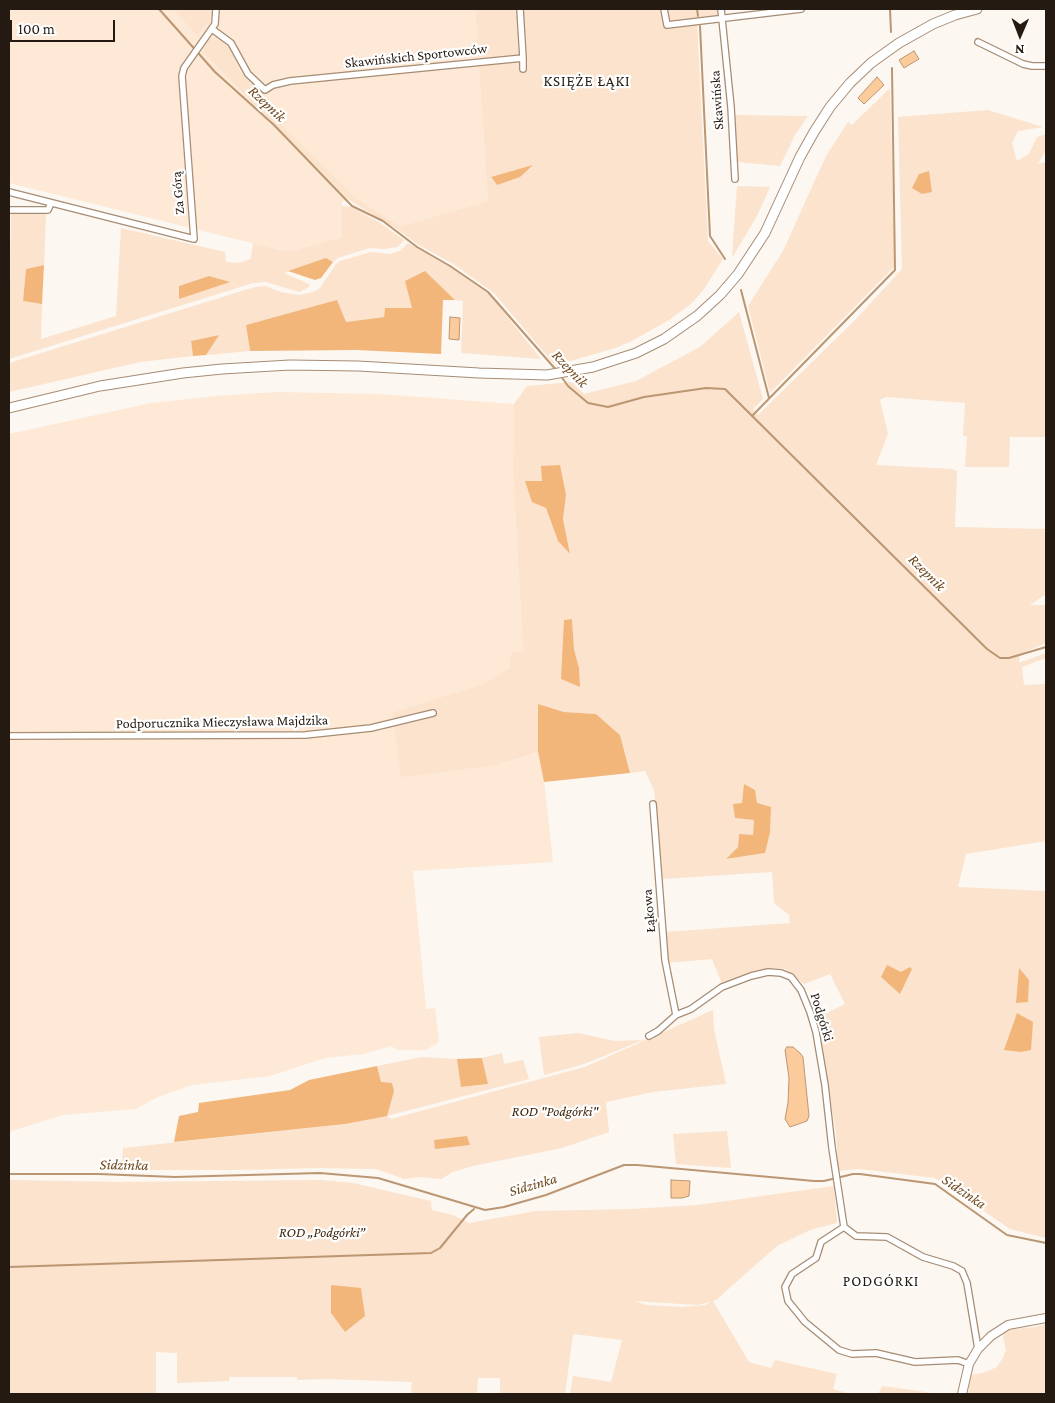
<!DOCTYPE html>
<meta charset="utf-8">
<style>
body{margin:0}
#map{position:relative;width:1055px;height:1403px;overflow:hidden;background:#fcf7f1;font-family:"Crimson Pro",serif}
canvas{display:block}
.frame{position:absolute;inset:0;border:10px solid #241a11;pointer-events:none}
.north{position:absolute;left:995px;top:10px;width:50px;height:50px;-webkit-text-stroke:4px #fff;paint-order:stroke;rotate:181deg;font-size:14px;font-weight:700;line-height:20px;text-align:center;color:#241a11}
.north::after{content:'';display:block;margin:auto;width:18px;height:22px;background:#241a11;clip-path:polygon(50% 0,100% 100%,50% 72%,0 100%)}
.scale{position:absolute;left:10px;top:20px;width:105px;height:22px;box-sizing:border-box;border:2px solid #241a11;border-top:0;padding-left:6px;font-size:15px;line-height:18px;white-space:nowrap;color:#241a11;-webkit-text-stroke:4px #fff;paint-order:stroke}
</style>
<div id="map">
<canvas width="1055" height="1403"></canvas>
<div class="frame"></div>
<div class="north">N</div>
<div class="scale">100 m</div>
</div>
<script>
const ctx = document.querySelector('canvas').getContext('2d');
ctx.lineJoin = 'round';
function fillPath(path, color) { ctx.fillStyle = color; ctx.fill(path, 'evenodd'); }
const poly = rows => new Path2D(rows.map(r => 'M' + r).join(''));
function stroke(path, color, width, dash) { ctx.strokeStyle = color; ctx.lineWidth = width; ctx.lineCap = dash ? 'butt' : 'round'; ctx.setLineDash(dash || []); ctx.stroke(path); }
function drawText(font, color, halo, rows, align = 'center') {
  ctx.font = font + ' "Crimson Pro",serif'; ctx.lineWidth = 4.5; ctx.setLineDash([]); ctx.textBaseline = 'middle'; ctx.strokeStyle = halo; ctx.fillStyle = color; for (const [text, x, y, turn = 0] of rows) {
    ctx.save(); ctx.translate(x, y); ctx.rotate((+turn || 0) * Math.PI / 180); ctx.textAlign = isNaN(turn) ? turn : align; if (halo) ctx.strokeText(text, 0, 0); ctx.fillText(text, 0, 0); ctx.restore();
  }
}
const built = poly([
 [9,9,475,9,488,201,400,228,356,198,342,201,342,237,288,252,9,183],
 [276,392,380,394,514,404,513,471,523,651,510,667,486,683,393,712,496,765,538,752,544,782,553,862,413,871,426,1009,435,1008,439,1042,426,1050,398,1050,391,1046,364,1054,325,1058,270,1076,192,1085,158,1097,135,1109,63,1115,9,1132,9,434,151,403,216,396]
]);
const green = poly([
 [173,9,211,9,209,23,204,27,198,36],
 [475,9,718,9,718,13,713,18,697,21,708,241,723,259,704,289,692,303,669,320,632,341,615,348,567,362,553,363,494,293,455,265,417,244,394,227,352,202,203,52,209,39,222,40,230,48,240,72,279,110,273,117,356,198,400,227,488,201],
 [532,166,497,185,491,178,491,177],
 [890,88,895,266,770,393,748,306,783,251,826,156,848,122,852,125],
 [988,110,1043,127,1018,131,1012,143,1017,161,1029,154,1037,137,1046,134,1046,150,1038,164,1046,162,1046,437,1010,437,1009,467,965,467,967,436,963,436,965,403,886,397,880,400,888,434,876,465,952,469,957,471,955,527,1046,529,1046,594,1030,605,1046,605,1046,643,1020,654,1019,663,1046,653,1046,658,1022,667,1024,685,1046,684,1046,841,966,854,958,887,1046,891,1046,1238,1010,1229,935,1178,859,1169,838,1171,836,1133,817,1018,845,1004,830,974,804,984,785,969,776,968,754,972,722,984,712,959,667,963,666,932,790,923,789,915,774,903,772,872,662,879,654,790,645,771,630,773,620,735,596,714,564,712,538,704,538,752,496,765,401,777,393,712,486,683,510,667,511,653,523,651,513,471,514,404,527,386,572,382,584,394,636,381,700,347,739,312,763,399,753,409,758,415,856,319,902,269,898,117],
 [525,481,542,481,566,495,563,519,570,554,558,541,546,508],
 [572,619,574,649,579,668,579,686,564,620],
 [745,784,757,803,765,853,727,859,738,847,739,835,753,835,754,820,735,818,742,804],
 [734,115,808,116,795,135,780,166,737,162],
 [737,186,770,187,757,216,732,258],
 [342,206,351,207,380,223,404,240,398,247,384,249,369,248,338,258,333,262,326,259,284,273,309,284,309,287,299,292,266,282,253,283,9,359,11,213,46,214,44,265,26,269,23,301,42,304,41,339,116,316,121,228,225,252,226,262,239,263,251,259,253,243,288,252,342,237],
 [209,276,229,282,179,298,179,286],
 [408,243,451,268,490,295,541,359,461,353,463,301,455,300,425,271,412,308,385,308,384,317,346,322,337,301,246,325,250,351,206,355,218,335,191,341,193,356,140,362,9,392,9,363,255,287,265,286,281,292,299,295,313,292,320,288,336,264,340,261,371,252,390,254,400,251],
 [713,1010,714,1029,726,1084,653,1092,606,1102,609,1132,562,1148,473,1166,452,1172,442,1179,419,1177,404,1179,376,1169,315,1168,237,1170,122,1170,123,1148,345,1124,381,1082,377,1066,422,1057,457,1059,462,1087,488,1084,482,1058,502,1053,504,1064,523,1060,529,1079,387,1116,391,1119,585,1067],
 [578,1033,615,1041,643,1040,584,1064,544,1075,539,1037],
 [727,1131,731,1168,676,1164,673,1134],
 [9,1180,121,1182,321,1180,353,1183,431,1201,432,1210,453,1215,469,1223,536,1211,631,1209,697,1205,834,1186,837,1223,810,1230,777,1246,716,1300,713,1301,749,1362,771,1368,775,1360,837,1374,833,1389,851,1394,570,1394,573,1376,611,1382,622,1340,573,1334,565,1394,500,1394,500,1378,478,1378,477,1394,411,1394,412,1382,326,1379,297,1380,297,1377,229,1377,229,1381,177,1383,177,1353,156,1352,156,1394,9,1394],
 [634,1301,697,1305,710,1302,706,1305,683,1307,646,1305],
 [1046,1324,1046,1394,968,1394,971,1375,983,1373,997,1367,1003,1358,1006,1350,1002,1333,1012,1329,1035,1327],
 [882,1386,912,1390,937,1394,878,1394]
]);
const forest = poly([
 [533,165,520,177,497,185,491,177],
 [929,171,932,192,922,194,912,188,919,174],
 [326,258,333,262,321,278,315,280,288,271],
 [44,265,42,304,23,301,26,269],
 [425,271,455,300,443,300,441,354,356,350,250,351,246,325,337,300,346,322,384,317,385,308,412,308,405,281],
 [209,276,230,282,179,299,179,286],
 [219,335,206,355,193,356,191,341],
 [560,465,566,495,563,519,570,554,558,541,546,508,532,502,525,481,542,481,541,466],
 [572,619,574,649,579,668,580,687,561,679,564,620],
 [538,704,564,712,596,714,620,735,630,773,544,782,538,752],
 [744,784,755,790,757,803,771,807,770,832,765,853,726,859,738,847,739,834,753,835,754,820,735,818,733,804,742,803],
 [887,965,901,972,910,967,912,969,900,994,881,977],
 [1019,968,1029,980,1028,1002,1016,1003],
 [1017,1013,1033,1022,1031,1050,1021,1052,1004,1050],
 [482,1058,488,1084,461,1087,457,1059],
 [377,1066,381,1082,392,1083,394,1091,387,1116,345,1124,174,1142,179,1116,198,1112,199,1103,290,1090,309,1080],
 [467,1136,470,1145,435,1149,434,1140],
 [331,1285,361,1288,365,1316,345,1332,331,1313]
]);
const water = poly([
 [914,51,919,59,904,68,899,60,914,51],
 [877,77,884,85,864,104,858,98,877,77],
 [450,317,460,318,459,340,449,339,450,317],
 [787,1047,793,1047,800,1053,803,1057,809,1116,807,1121,790,1127,785,1119,788,1103,789,1078,785,1050,787,1047],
 [671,1180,690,1181,689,1196,682,1198,671,1198,671,1180]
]);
const stream = poly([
 [159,9,215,72,274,125,352,206,383,221,417,247,450,266,488,292,557,371],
 [697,9,698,16],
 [890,9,891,32],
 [700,26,710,236,725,259],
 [741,290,769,398],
 [560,375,568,386,588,403,608,407,644,397,706,388,725,389,987,649,1000,658,1009,658,1046,647],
 [752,416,895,270,892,68],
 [9,1174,99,1174,175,1177,320,1173,378,1178,485,1210,504,1207,546,1195,624,1165,637,1165,814,1181,824,1181,853,1174,860,1174,935,1184,1007,1235,1046,1243],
 [9,1267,431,1253,440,1248,467,1215,474,1209]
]);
const street = poly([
 [664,9,667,25,801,9],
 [721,9,731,107,735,179],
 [212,29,231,43,248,74,265,90,273,85,290,81,523,58,520,9],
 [978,42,1023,64,1032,66,1046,66],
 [523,58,523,69],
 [9,192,194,239,182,76,184,68,215,24,216,9],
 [9,210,48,210,51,203],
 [9,736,305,735,371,728,433,713],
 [653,804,665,960,676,1015],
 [649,1036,658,1031,676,1015,691,1009,722,987,751,976,768,972,781,973,791,977,801,990,810,1012,816,1032,825,1085,832,1148,844,1227],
 [969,1364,958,1360,915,1362,876,1353,852,1354,839,1350,805,1322,788,1301,785,1287,792,1274,816,1258,821,1242,844,1227,856,1236,887,1237,923,1257,953,1266,962,1271,967,1283,978,1349]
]);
const secondary = poly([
 [962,1394,969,1364,978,1349,991,1336,1008,1325,1046,1318]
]);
const primary = poly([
 [9,408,100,386,183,373,222,369,290,365,358,366,479,373,547,375,593,367,636,353,664,339,697,316,720,295,738,274,765,233,800,157,814,132,830,107,850,83,871,63,899,43,933,24,955,15,977,9]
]);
const streetNames = [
 ["Skawińskich Sportowców",416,56,-6],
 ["Skawińska",717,100,-94],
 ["Za Górą",178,193,-95],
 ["Podporucznika Mieczysława Majdzika",222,722,-1],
 ["Łąkowa",649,911,-95],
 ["Podgórki",822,1017,73]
];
const parkNames = [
 ["ROD \"Podgórki\"",555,1112],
 ["ROD „Podgórki”",322,1233]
];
const neighbourhoodNames = [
 ["KSIĘŻE ŁĄKI",587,81],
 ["PODGÓRKI",881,1281]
];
const waterNames = [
 ["Rzepnik",267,104,43],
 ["Rzepnik",570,369,47],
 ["Rzepnik",927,573,45],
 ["Sidzinka",124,1165,1],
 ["Sidzinka",533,1185,-16],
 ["Sidzinka",964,1192,34]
];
fillPath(built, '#fde9d6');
fillPath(green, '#fbe3cd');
fillPath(forest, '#f2b67b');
fillPath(water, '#fccb9c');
stroke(water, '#bb9672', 1);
stroke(stream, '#bb9672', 2);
stroke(street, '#a68c74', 8);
stroke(secondary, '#a68c74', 10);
stroke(primary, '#a68c74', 11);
stroke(street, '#fff', 5.5);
stroke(secondary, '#fff', 8);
stroke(primary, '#fff', 9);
drawText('14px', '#241a11', '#fff', streetNames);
drawText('italic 14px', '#3e250b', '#fff', parkNames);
ctx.letterSpacing = '1px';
drawText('15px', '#241a11', '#fff', neighbourhoodNames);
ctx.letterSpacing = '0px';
drawText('italic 15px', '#70481c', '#fff', waterNames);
</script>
